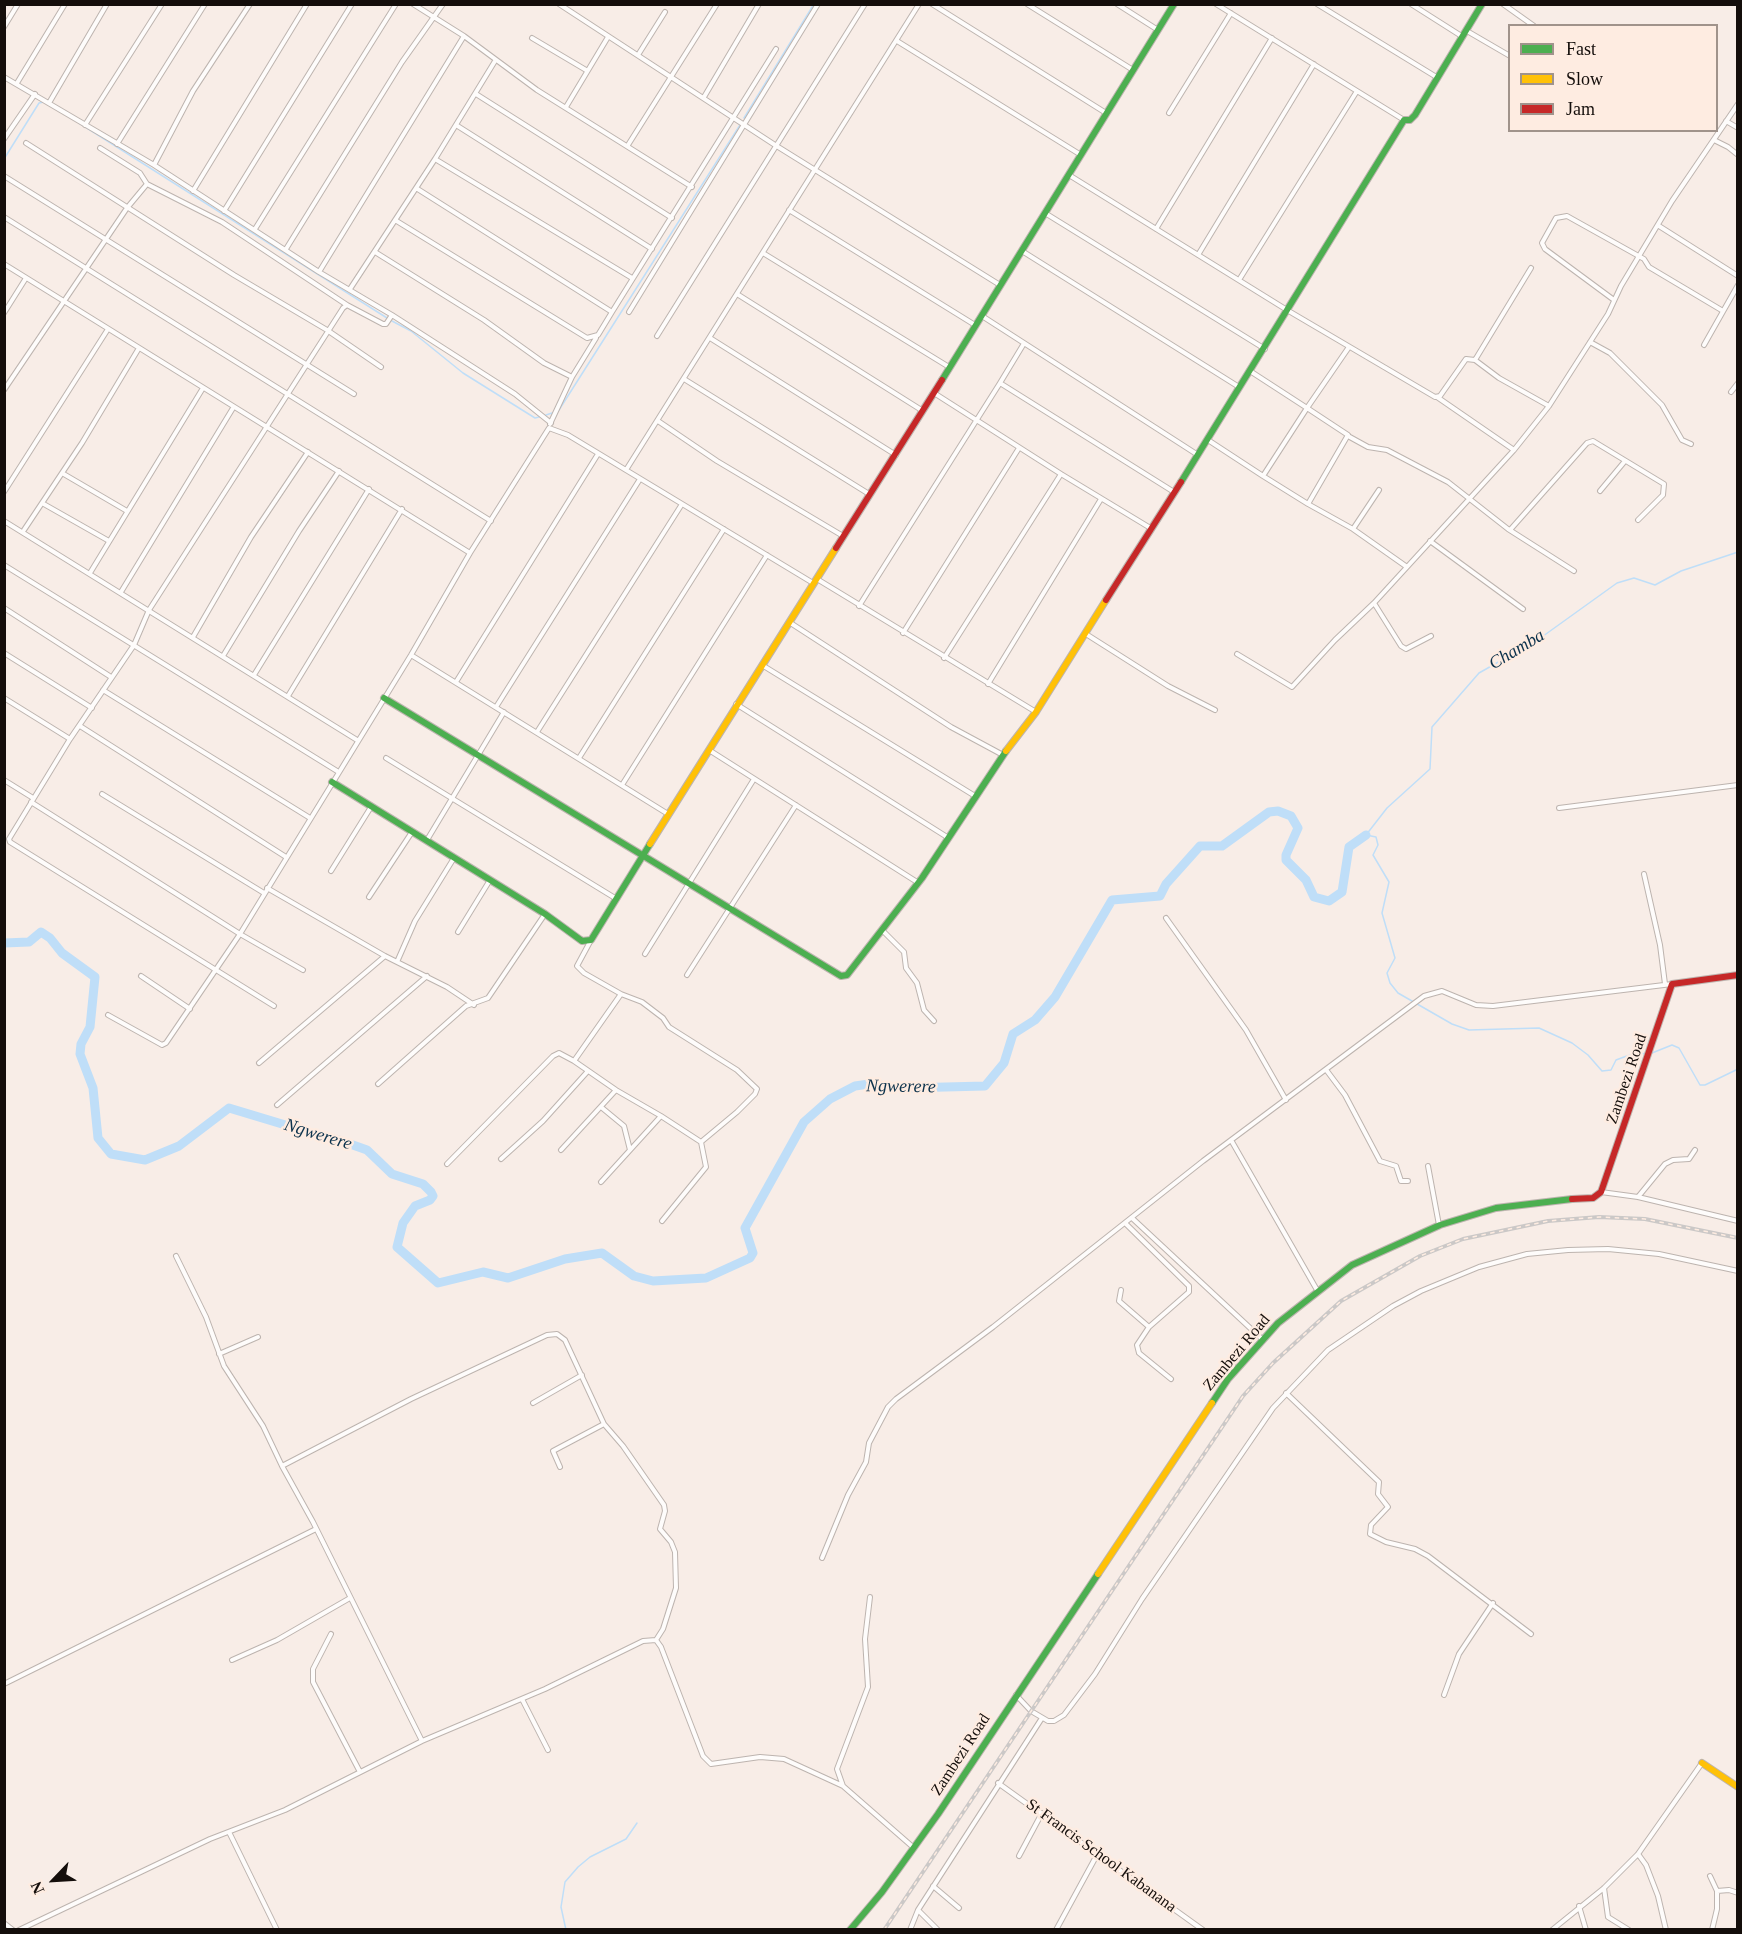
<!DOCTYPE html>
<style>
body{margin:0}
#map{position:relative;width:1742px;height:1934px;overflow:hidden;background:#f8ede7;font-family:Georgia,serif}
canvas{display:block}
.frame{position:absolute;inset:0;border:6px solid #140e0b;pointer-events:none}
.legend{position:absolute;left:1508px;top:24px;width:210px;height:108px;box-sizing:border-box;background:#feece1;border:2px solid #a0938b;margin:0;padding:8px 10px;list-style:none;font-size:18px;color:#140e0b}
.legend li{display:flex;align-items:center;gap:12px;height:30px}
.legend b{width:30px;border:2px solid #a0938b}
.north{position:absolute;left:24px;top:1850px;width:60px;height:60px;-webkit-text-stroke:4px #feece1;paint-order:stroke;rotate:245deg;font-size:16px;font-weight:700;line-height:24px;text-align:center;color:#140e0b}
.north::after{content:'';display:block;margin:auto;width:21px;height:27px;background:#140e0b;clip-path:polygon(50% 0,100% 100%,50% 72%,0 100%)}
</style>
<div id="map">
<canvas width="1742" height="1934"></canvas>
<div class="frame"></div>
<ul class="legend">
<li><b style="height:8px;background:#4caf50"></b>Fast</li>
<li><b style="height:8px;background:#ffc107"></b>Slow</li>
<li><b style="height:8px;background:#c62828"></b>Jam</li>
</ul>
<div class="north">N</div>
</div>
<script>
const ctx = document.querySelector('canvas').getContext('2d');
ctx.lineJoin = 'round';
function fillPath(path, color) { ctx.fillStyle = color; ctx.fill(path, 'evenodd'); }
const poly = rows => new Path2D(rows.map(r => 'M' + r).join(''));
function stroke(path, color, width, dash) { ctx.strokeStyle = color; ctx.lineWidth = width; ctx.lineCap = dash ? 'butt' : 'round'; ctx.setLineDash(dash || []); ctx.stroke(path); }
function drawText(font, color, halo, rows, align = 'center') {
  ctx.font = font + ' Georgia,serif'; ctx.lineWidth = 5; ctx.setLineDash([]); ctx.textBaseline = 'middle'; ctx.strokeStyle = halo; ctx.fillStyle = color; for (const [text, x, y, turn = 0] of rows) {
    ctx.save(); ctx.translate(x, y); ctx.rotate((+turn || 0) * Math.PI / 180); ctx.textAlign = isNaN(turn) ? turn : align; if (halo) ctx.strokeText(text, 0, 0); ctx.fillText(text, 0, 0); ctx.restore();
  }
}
const water = poly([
 [296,1119,298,1126,336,1135,367,1150,346,1142,293,1131,293,1123]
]);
const stream = poly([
 [744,118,814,4],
 [79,123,387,318],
 [4,159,39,103,44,102],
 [392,321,411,331,463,373,535,418,539,417],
 [559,410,740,125],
 [546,415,552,413],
 [1366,835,1376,837,1378,845,1373,855,1389,882,1382,913,1395,958,1387,973,1390,983,1398,993,1452,1024,1469,1030,1539,1028,1572,1043,1588,1055,1602,1071,1611,1070,1616,1060,1624,1057,1636,1053,1648,1054],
 [1366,835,1387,808,1430,769,1432,727,1479,673,1539,639,1617,583,1634,578,1655,585,1681,571,1738,552],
 [1652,1053,1672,1045,1679,1048,1700,1085,1705,1085,1738,1069],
 [566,1930,561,1907,565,1882,578,1867,590,1857,626,1839,637,1823]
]);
const river = poly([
 [4,943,29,942,41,932,50,938,62,953,95,977,90,1027,81,1044,80,1054,93,1088,98,1138,111,1154,145,1160,179,1146,229,1108,302,1130],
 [336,1139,367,1150,392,1174,423,1184,431,1192,433,1196,430,1200,415,1206,403,1223,397,1247,438,1283,483,1272,508,1278,565,1259,602,1253,634,1276,653,1281,706,1278,750,1258,753,1253,745,1228,804,1122,830,1099,855,1086,869,1084,906,1088,985,1086,1004,1063,1013,1034,1035,1020,1055,997,1112,900,1160,896,1166,884,1200,846,1222,846,1269,812,1278,811,1291,816,1298,828,1286,855,1286,860,1306,880,1314,897,1329,901,1342,892,1349,847,1366,835]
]);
const street = poly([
 [413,4,464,36,537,90,692,187],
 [559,4,775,145,1000,285],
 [932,4,1106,113],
 [1027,4,1133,70],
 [1117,4,1158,30],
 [1216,4,1404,120],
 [1317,4,1438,78],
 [1411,4,1463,37],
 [1503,4,1534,26],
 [4,27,18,4],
 [1467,31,1510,56],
 [532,38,586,70],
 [897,41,1081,155],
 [638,55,665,12],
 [4,77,154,165,319,272,392,315,515,394,551,423],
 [17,83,65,4],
 [476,94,672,218],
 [704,97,759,4],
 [49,103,107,4],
 [566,107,608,37],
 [1169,113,1231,13],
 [1726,121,1738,128],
 [85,125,162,4],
 [456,125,652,249],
 [4,139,35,94],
 [1714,140,1728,147,1738,155],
 [26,143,234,275,327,330,381,367],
 [117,144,205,4],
 [628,145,717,4],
 [100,148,140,173,147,184],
 [435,159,495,61],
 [154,165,193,91,250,4],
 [1069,175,1287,310,1435,397,1440,396,1466,359,1475,360,1531,268],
 [4,176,354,394],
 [416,188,612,312,776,49],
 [193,191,307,4],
 [789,210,975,325],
 [224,211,352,4],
 [1045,213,1265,349],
 [4,217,491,521],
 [395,220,587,338,598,335,612,312],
 [1659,226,1738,276],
 [255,229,396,4],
 [1156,229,1272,38],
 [286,249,402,62,443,4],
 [1022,251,1239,387],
 [375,252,484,320,544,363,572,377],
 [763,253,949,367],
 [1198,255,1314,64],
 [4,264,470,553],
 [319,272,464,36],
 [1239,280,1357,91],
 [350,289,435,159,632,278],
 [737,294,923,411],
 [1614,300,1545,249,1542,243,1556,218,1567,216,1644,259,1649,267,1723,311],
 [629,312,818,4],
 [4,313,26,278],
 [982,316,1198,455],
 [657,336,865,4],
 [710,338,896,455],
 [1590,342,1610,353,1662,405,1682,440,1691,444],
 [1023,345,1000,383,1174,492],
 [1704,345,1738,285],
 [1349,347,1307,408,1348,435,1308,504,1353,529,1407,567,1374,603,1401,646,1406,649,1431,636],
 [1475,360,1499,378,1549,406],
 [684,379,869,494],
 [4,390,127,208,147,184,222,222,347,305],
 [1731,392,1738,383],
 [934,393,1061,474,1152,529],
 [1437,397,1514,450],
 [658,421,717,461,843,536],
 [550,424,572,377,596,338],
 [1348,436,1368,447,1387,450,1448,482,1508,529,1574,571],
 [1208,440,1263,476,1307,408,1250,371],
 [626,470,919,4],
 [62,473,127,511],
 [1263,476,1308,504],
 [1600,491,1625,461],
 [4,492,108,329],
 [42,503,109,541],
 [4,521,357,740],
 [1353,529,1379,490],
 [24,530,82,443,139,348],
 [1510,530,1587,443,1593,441,1664,484,1663,495,1638,520],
 [1430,541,1523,609],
 [4,565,337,771],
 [1407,567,1514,450,1549,406,1608,314,1621,286,1672,201,1738,104],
 [90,573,203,388],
 [817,579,1036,712],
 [121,592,233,408],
 [859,606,1000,383],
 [4,608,111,677],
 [789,622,951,727,1003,755],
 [903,633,1019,448],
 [1086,634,1168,686,1215,710],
 [193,637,251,537,308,452],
 [4,653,92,708],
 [1237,654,1292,687,1335,640,1374,603],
 [411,655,668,814],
 [223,656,299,531,339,471],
 [944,658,1061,474],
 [762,665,975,796],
 [254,675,369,489],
 [456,682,598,454],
 [988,684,1101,499],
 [103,690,310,818],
 [288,696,402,509],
 [4,698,70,739],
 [736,704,947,837],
 [496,707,640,479],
 [80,726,286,857],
 [537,732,682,504],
 [709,750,917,882],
 [386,758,615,898],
 [579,758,724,529],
 [4,780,33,798],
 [622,785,767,555],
 [102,794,264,893],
 [31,802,240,934,303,970],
 [1559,808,1738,785],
 [427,840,504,712],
 [331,871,371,807],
 [1644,874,1660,945,1665,984],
 [267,888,385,956,447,987,474,1005],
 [369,897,412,832],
 [1166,918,1246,1030,1286,1100],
 [882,930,904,952,906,968,917,983,924,1010,934,1021],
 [458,932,490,880],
 [591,940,577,966,584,973,621,994,574,1061,616,1090,661,1116,601,1182],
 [645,954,754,779],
 [397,962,415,921,454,858],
 [687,975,796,805],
 [141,976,190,1009],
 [621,994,642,1002,663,1018,669,1027,737,1070,757,1089,755,1094,737,1112,701,1142,706,1167,662,1221],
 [274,1006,10,842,9,839,70,739,134,645,149,610,343,308,347,305,383,324,386,324,392,315],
 [108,1015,162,1045,166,1043,240,934,411,655,470,553,549,428,568,435,813,583],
 [259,1063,385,956],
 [1327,1071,1345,1095,1380,1161,1396,1166,1401,1181,1408,1181],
 [378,1084,466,1006,488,998,545,914],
 [277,1105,427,976],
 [601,1107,624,1126,630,1150],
 [661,1116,701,1142],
 [1231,1140,1317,1290],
 [561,1150,616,1090],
 [501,1159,543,1121,588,1071],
 [447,1164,553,1056,559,1053,574,1061],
 [1428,1166,1439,1225],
 [1601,1192,1638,1197,1738,1221],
 [1638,1197,1665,1164,1673,1160,1689,1159,1695,1150],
 [1132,1218,1263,1340],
 [1125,1223,1189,1286,1189,1292,1149,1327,1137,1345,1139,1353,1171,1379],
 [176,1256,206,1317,224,1366,263,1426,282,1466],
 [1121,1290,1119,1301,1149,1327],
 [219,1354,258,1337],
 [1286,1393,1379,1482,1378,1494,1388,1507,1371,1525,1370,1534,1386,1542,1415,1549,1428,1556,1531,1634],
 [533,1403,582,1375],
 [560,1467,553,1451,604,1424],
 [822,1558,848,1495,866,1462,869,1443,888,1407,896,1399,993,1327,1203,1161,1424,996,1442,991,1476,1005,1493,1006,1672,984],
 [331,1634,313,1669,313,1682,360,1772],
 [232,1660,277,1640,350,1598],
 [4,1684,316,1529],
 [1016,1695,1031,1711,1048,1721,1054,1721,1064,1715,1095,1674,1142,1599,1273,1408,1328,1350,1393,1306,1421,1291,1479,1267,1527,1254,1568,1250,1608,1249,1659,1254,1738,1271],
 [1444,1695,1459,1654,1493,1603],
 [522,1699,548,1750],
 [422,1741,313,1522,282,1466,411,1399,547,1335,557,1334,565,1340,604,1424,623,1446,664,1505,665,1511,660,1529,671,1542,675,1552,676,1588,663,1629,656,1640],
 [998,1783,1203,1930],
 [843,1786,837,1769,868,1687,865,1639,870,1597],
 [229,1832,277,1930],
 [1638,1854,1646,1865,1658,1896,1666,1930],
 [1019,1856,1042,1813],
 [1710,1876,1717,1891,1717,1909,1712,1930],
 [933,1886,959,1908],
 [1604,1888,1608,1917,1629,1930],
 [1717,1891,1729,1890,1738,1893],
 [1579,1906,1586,1930],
 [918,1910,938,1930],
 [4,1923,13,1930],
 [19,1930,210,1839,285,1810,422,1741,545,1689,643,1641,656,1640,661,1647,703,1756,711,1764,760,1757,784,1759,843,1786,914,1848],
 [910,1930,918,1910,1042,1718],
 [1056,1930,1098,1853],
 [1552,1930,1604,1888,1638,1854,1702,1763]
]);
const fast = poly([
 [942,380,1174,4],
 [1181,482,1404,120,1410,120,1415,115,1482,4],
 [384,698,841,976,847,975,922,878,1006,751],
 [332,782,545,914,582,941,591,940,650,844],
 [1212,1403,1228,1379,1278,1323,1352,1265,1440,1225,1496,1208,1572,1199],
 [850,1930,882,1892,938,1814,1098,1574]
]);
const slow = poly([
 [1006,751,1036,712,1106,600],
 [650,844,836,548],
 [1098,1574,1212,1403],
 [1702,1763,1738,1787]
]);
const jam = poly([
 [836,548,942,380],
 [1106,600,1181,482],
 [1572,1199,1593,1198,1601,1192,1672,984,1738,975]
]);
const rail = poly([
 [884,1930,1243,1396,1273,1363,1341,1301,1420,1256,1463,1239,1548,1221,1599,1217,1645,1219,1738,1238]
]);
const streetNames = [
 ["Zambezi Road",1627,1079,-71],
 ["Zambezi Road",1237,1353,-50],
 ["Zambezi Road",961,1755,-57],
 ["St Francis School Kabanana",1101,1856,36]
];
const waterNames = [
 ["Chamba",1517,650,-31],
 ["Ngwerere",901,1087,1],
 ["Ngwerere",318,1135,17]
];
fillPath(water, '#bfdef8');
stroke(stream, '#bfdef8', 1.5);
stroke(river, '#bfdef8', 9);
stroke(street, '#bdb4af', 6);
stroke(fast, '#bdb4af', 8);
stroke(slow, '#bdb4af', 8);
stroke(jam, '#bdb4af', 8);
stroke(street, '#fefcfb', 4);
stroke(fast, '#4caf50', 6);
stroke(slow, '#ffc107', 6);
stroke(jam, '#c62828', 6);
stroke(rail, '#cbc8c7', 4);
stroke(rail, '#feece1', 1.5, [4.5]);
drawText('16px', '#140e0b', '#feece1', streetNames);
drawText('italic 18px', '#0c324c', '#feece1', waterNames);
</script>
